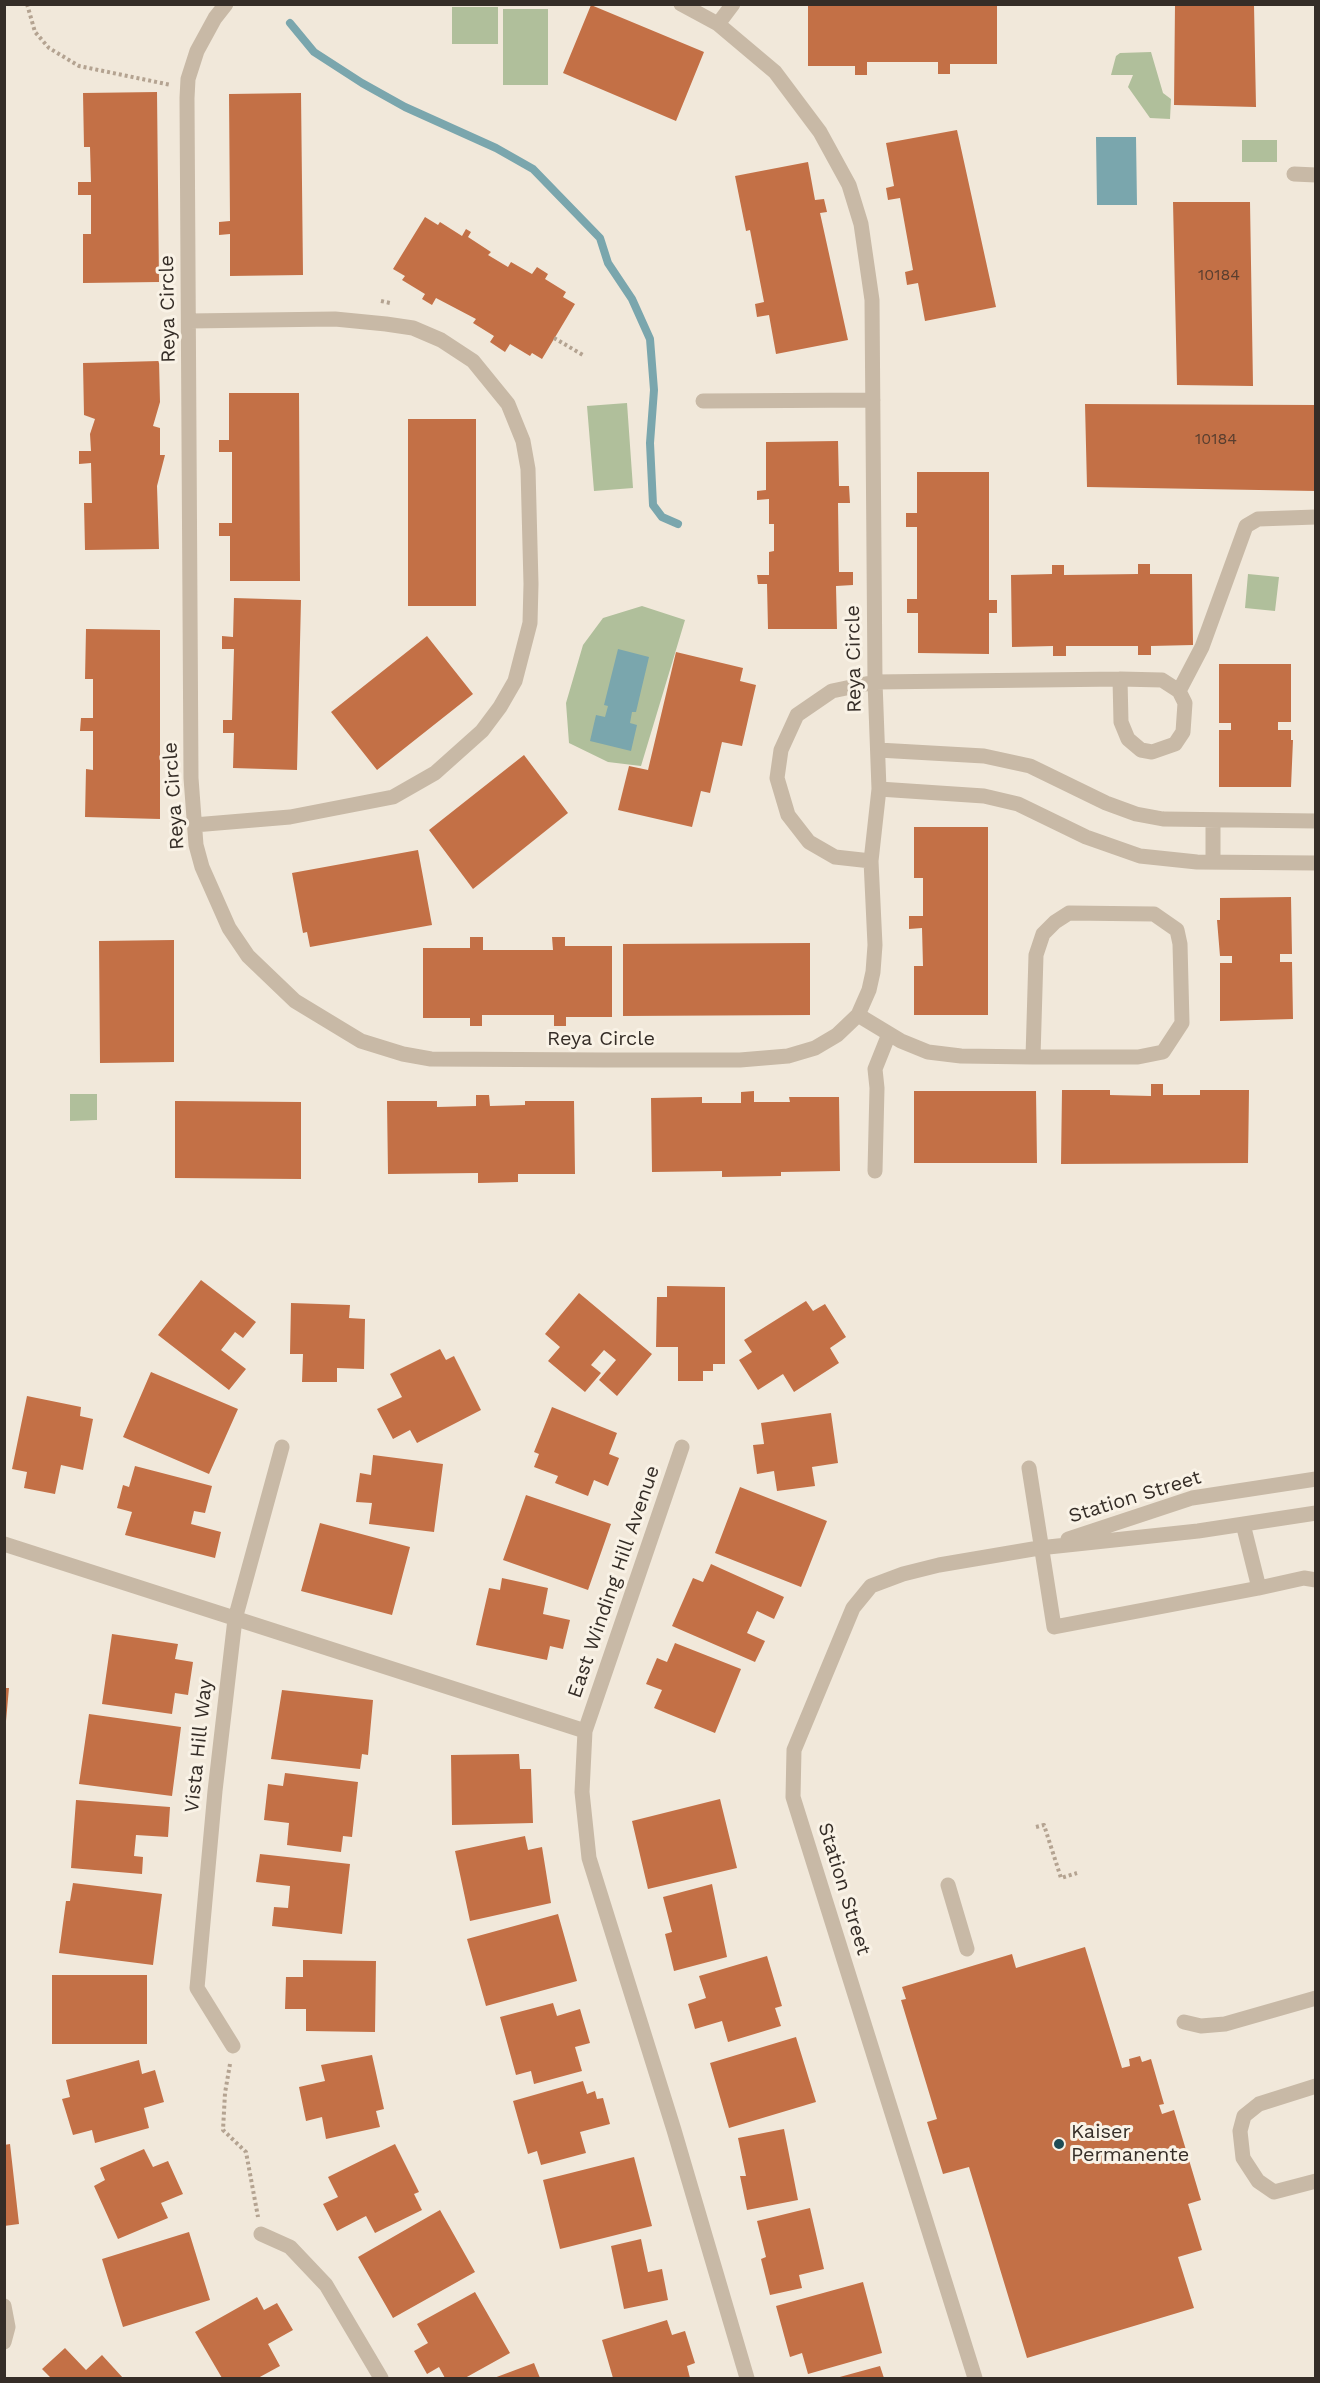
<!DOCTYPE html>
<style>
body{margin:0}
#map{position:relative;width:1320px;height:2383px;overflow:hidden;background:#f1e8da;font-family:"Work Sans",sans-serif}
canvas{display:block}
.frame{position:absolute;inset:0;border:6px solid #352d27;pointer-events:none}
</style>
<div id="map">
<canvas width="1320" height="2383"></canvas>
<div class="frame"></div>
</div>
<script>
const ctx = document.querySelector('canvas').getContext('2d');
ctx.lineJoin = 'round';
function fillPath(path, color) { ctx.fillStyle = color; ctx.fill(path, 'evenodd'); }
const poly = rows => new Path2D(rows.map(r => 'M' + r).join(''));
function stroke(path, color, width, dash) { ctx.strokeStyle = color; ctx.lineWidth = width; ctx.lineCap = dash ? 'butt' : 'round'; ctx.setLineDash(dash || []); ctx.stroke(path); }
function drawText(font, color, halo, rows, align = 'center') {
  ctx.font = font + ' "Work Sans",sans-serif'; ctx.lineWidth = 6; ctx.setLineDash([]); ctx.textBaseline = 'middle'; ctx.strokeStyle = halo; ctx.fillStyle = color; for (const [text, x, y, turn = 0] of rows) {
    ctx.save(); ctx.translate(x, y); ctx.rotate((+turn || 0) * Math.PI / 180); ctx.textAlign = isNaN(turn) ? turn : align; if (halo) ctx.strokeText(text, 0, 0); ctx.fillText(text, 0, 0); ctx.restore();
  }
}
const green = poly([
 [452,7,498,7,498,44,452,44],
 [503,9,548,9,548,85,503,85],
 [1151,52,1163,93,1171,99,1170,119,1150,118,1128,87,1133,75,1111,75,1116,56,1120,53],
 [1242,140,1277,140,1277,162,1242,162],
 [627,403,633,488,594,491,587,406],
 [1248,574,1279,577,1275,611,1245,608],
 [642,606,685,620,641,766,608,762,569,743,566,703,583,645,603,618],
 [70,1094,97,1094,97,1120,70,1121]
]);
const water = poly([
 [1096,137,1136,137,1137,205,1097,205],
 [618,649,649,657,636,712,632,712,630,723,637,725,631,751,590,741,596,715,605,717,608,706,604,705]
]);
const stream = poly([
 [290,23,314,52,362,83,405,107,496,148,533,169,600,238,608,263,632,299,650,339,654,390,650,443,653,505,662,517,678,524]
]);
const building = poly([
 [808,4,997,4,997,64,950,64,950,74,938,74,938,62,867,62,867,75,855,75,855,66,808,66],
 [591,5,704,52,676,121,563,73],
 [1175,5,1254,5,1256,107,1174,105],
 [157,92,159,282,83,283,83,234,91,234,91,195,78,195,78,182,91,182,90,147,84,147,83,93],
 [301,93,303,275,230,276,230,234,219,235,219,222,230,221,229,94],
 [957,130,996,307,925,321,918,283,907,285,905,272,913,270,900,198,888,200,886,188,894,186,886,143],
 [808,162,815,200,824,199,827,212,820,213,848,340,776,354,769,315,757,317,755,304,764,302,750,230,746,231,735,176],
 [1173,202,1250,202,1253,386,1177,385],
 [425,217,438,225,440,222,462,236,466,229,471,232,468,237,491,252,488,255,508,267,511,262,532,274,537,267,548,274,545,279,566,292,563,297,575,304,542,359,532,353,530,356,510,344,505,352,490,342,494,336,473,323,476,319,436,298,432,305,422,299,425,294,402,280,405,276,393,269],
 [159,361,160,402,153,426,160,428,160,455,165,455,157,486,159,549,85,550,84,503,92,503,91,463,79,464,79,451,91,451,90,434,95,419,84,415,83,363],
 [229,393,299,393,300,581,230,581,230,536,219,536,219,523,232,523,232,452,219,452,219,440,229,440],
 [1085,404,1316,405,1316,491,1087,487],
 [408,419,476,419,476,606,408,606],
 [838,441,839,486,849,486,850,503,838,503,839,572,853,572,853,585,836,586,837,629,768,629,767,584,758,584,757,575,769,575,769,552,774,551,774,524,769,524,769,499,757,500,757,491,766,490,766,442],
 [917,472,989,472,989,600,997,600,997,613,989,613,989,654,918,653,918,613,907,613,907,599,917,599,917,527,906,527,906,513,917,513],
 [1138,564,1150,564,1150,574,1192,574,1193,645,1151,646,1151,655,1138,655,1138,646,1066,646,1066,656,1053,656,1053,646,1012,647,1011,575,1052,574,1052,565,1064,565,1064,575,1138,574],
 [234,598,301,600,297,770,233,768,234,733,223,733,223,720,232,720,234,649,222,649,222,636,233,637],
 [86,629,160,630,160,819,85,817,86,769,93,770,93,731,80,731,81,718,93,718,93,679,85,679],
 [427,636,473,694,377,770,331,712],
 [676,652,743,668,740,681,756,685,742,746,722,742,710,793,701,791,692,827,618,810,629,766,648,770],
 [1219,664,1291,664,1291,722,1278,722,1278,730,1291,730,1291,740,1293,740,1291,787,1219,787,1219,730,1231,730,1231,723,1219,723],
 [524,755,568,813,473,889,429,830],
 [914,827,988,827,988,1015,914,1015,914,966,923,966,922,928,909,929,909,916,923,916,923,878,914,878],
 [418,850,432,925,310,947,307,932,303,933,292,873],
 [1291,897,1292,954,1280,954,1280,962,1292,962,1293,1019,1220,1021,1220,963,1232,963,1232,956,1220,956,1217,920,1220,920,1220,898],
 [470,937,483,937,483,950,553,950,552,937,565,937,565,946,612,946,612,1017,566,1017,566,1026,554,1026,554,1015,482,1015,482,1026,470,1026,470,1018,423,1018,423,948,470,948],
 [174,940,174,1062,100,1063,99,941],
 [810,943,810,1015,623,1016,623,944],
 [1151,1084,1163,1084,1163,1095,1200,1095,1200,1090,1249,1090,1248,1163,1061,1164,1062,1090,1110,1090,1110,1095,1151,1096],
 [754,1091,754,1102,790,1102,789,1097,839,1097,840,1171,781,1172,781,1176,722,1177,722,1171,652,1172,651,1098,702,1097,702,1103,741,1103,741,1092],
 [914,1091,1036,1091,1037,1163,914,1163],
 [476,1095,489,1095,490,1106,525,1105,525,1101,574,1101,575,1174,518,1174,518,1182,478,1183,478,1173,388,1174,387,1101,437,1101,437,1107,476,1106],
 [175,1101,301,1102,301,1179,175,1178],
 [201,1280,256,1322,243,1338,235,1332,221,1350,246,1369,229,1390,158,1335],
 [667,1286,725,1287,725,1364,713,1364,713,1371,703,1371,703,1381,678,1381,678,1347,656,1347,657,1297,667,1297],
 [579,1293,652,1354,617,1396,599,1380,616,1360,604,1350,591,1365,601,1373,585,1392,548,1361,560,1347,545,1334],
 [806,1301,813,1311,825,1304,846,1337,830,1348,839,1363,794,1392,783,1374,758,1390,739,1360,752,1352,744,1340],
 [291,1303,350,1305,349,1318,365,1319,364,1369,337,1368,337,1382,302,1382,303,1354,290,1354],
 [440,1349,446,1360,454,1356,481,1410,417,1443,410,1430,393,1439,377,1409,402,1397,390,1374],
 [151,1372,238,1409,209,1474,123,1437],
 [27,1396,81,1407,80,1416,93,1419,83,1470,61,1465,55,1494,24,1488,27,1472,12,1469],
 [552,1407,617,1433,609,1454,619,1458,608,1486,594,1480,588,1496,555,1483,558,1476,534,1467,539,1454,534,1452],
 [831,1413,838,1463,812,1467,815,1486,777,1491,774,1471,757,1474,753,1445,764,1444,761,1423],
 [373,1455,443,1464,434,1532,369,1524,372,1503,356,1502,360,1473,371,1475],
 [135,1466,212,1486,205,1513,194,1511,191,1524,221,1532,215,1558,125,1535,132,1512,117,1508,123,1485,129,1487],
 [740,1487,827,1521,801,1587,715,1553],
 [526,1495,611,1524,588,1590,503,1560],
 [320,1523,410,1547,392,1615,301,1591],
 [711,1564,784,1597,774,1619,757,1611,747,1633,765,1641,755,1662,672,1626,693,1578,703,1582],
 [502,1578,548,1588,543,1614,570,1620,563,1649,550,1646,547,1660,476,1645,489,1588,500,1590],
 [112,1634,178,1644,175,1659,193,1662,188,1695,175,1693,172,1714,102,1704],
 [675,1643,741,1669,715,1733,654,1708,662,1690,646,1684,657,1658,667,1662],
 [4,1688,9,1688,6,1721,4,1721],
 [282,1690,373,1700,368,1755,362,1754,360,1769,271,1759],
 [89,1714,181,1727,172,1796,79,1784],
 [519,1754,520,1769,531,1769,533,1823,452,1825,451,1755],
 [285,1773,358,1782,352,1837,343,1836,341,1852,287,1845,289,1823,264,1820,268,1784,283,1786],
 [720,1799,737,1868,648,1889,632,1821],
 [76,1800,170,1807,168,1837,136,1835,134,1856,143,1857,142,1874,71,1868],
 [525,1836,528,1850,542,1847,551,1903,470,1921,455,1851],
 [260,1854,350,1864,342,1934,272,1926,274,1907,288,1908,290,1886,256,1882],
 [73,1883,162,1894,153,1965,59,1953,66,1901,70,1901],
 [712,1884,727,1957,674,1971,665,1934,672,1932,663,1897],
 [558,1914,577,1981,486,2006,467,1939],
 [1085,1947,1122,2068,1130,2066,1129,2059,1140,2056,1142,2062,1151,2059,1164,2104,1159,2105,1162,2114,1174,2110,1201,2200,1188,2204,1202,2250,1178,2257,1194,2308,1027,2358,969,2167,943,2174,927,2122,937,2119,901,2000,906,1999,902,1987,1012,1954,1016,1968],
 [767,1956,782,2006,775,2008,781,2026,728,2042,722,2021,695,2029,688,2004,706,1998,699,1976],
 [303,1960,376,1961,375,2032,306,2031,306,2009,285,2009,286,1977,303,1977],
 [52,1975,147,1975,147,2044,52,2044],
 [553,2003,557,2016,580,2009,590,2043,575,2047,582,2071,534,2084,531,2071,516,2075,500,2017],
 [796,2037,816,2102,729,2128,710,2063],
 [372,2055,384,2109,376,2111,380,2127,326,2139,322,2117,306,2121,299,2087,325,2081,321,2065],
 [139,2060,142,2074,155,2070,164,2102,144,2108,149,2128,95,2143,92,2130,73,2135,62,2099,70,2097,66,2080],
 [583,2081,587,2094,595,2091,597,2099,603,2098,610,2124,580,2132,586,2153,541,2165,537,2151,528,2154,513,2101],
 [784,2129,798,2200,747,2210,740,2176,746,2176,738,2138],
 [10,2144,19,2224,4,2226,4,2145],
 [395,2144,419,2192,414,2194,422,2210,375,2233,366,2216,337,2231,323,2204,338,2197,328,2177],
 [144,2149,153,2167,168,2161,183,2194,161,2203,168,2218,118,2239,94,2186,105,2180,100,2168],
 [634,2157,652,2226,560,2249,543,2180],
 [810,2208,824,2269,799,2275,802,2288,770,2295,761,2259,766,2257,757,2221],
 [440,2210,475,2272,393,2318,358,2257],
 [189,2232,210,2300,123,2327,102,2259],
 [641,2239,648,2272,662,2269,668,2300,624,2309,611,2246],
 [863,2282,882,2353,808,2374,802,2353,790,2357,776,2306],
 [475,2292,510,2353,465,2378,445,2378,439,2367,427,2374,414,2351,428,2343,417,2324],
 [257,2297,264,2310,277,2303,293,2330,268,2344,280,2366,258,2378,222,2378,195,2332],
 [667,2320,672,2335,685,2331,695,2363,687,2366,690,2378,613,2378,602,2340],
 [65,2348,86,2370,102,2355,123,2378,51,2378,42,2369],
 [534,2363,540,2378,494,2378],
 [880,2366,884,2378,836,2378]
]);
const path = poly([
 [27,4,35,32,49,48,79,66,171,85],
 [381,301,390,303],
 [554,338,583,355],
 [1036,1827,1044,1825,1061,1878,1077,1873],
 [230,2064,225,2093,223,2130,246,2152,258,2217]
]);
const minor = poly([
 [226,4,215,18,197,51,188,79,187,98,191,778,196,845,202,867,229,928,248,956,295,1001,361,1041,403,1054,431,1059,605,1060,740,1060,788,1056,815,1048,837,1035,858,1015,869,990,873,972,875,945,871,861,879,789,875,682,872,300,861,224,849,185,820,132,775,72,718,24,681,4],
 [718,24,733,4],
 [1294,174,1316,175],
 [189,321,335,319,386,324,413,328,441,340,473,361,508,404,523,441,528,469,531,584,530,623,515,681,500,707,482,731,435,773,393,797,290,817,194,825],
 [703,401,873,400],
 [1179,691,1202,647,1246,526,1258,519,1316,517],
 [878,750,984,756,1030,766,1106,803,1136,814,1163,819,1316,821],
 [879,789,984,796,1018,804,1086,837,1140,856,1197,862,1316,863],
 [1213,821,1213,862],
 [871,861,835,857,809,842,788,815,777,778,781,750,797,715,832,691,875,682,1120,679,1162,680,1179,691,1185,703,1183,732,1175,744,1152,752,1141,750,1128,739,1121,722,1120,679],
 [858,1015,901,1041,928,1052,961,1056,1033,1057,1138,1057,1163,1052,1182,1023,1180,944,1177,930,1154,914,1069,913,1055,922,1043,934,1036,955,1033,1057],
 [875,1171,877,1088,875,1069,889,1034],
 [682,1447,585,1731,582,1792,589,1858,674,2130,747,2378],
 [1029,1468,1054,1627,1259,1588],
 [1243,1524,1259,1588,1304,1578,1316,1580],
 [1068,1539,1192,1498,1316,1479],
 [4,1544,585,1731],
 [948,1885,967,1949],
 [1184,2022,1201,2026,1225,2024,1316,1998],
 [233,2046,197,1988,215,1791,235,1619,282,1447],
 [1316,2086,1259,2104,1244,2116,1240,2131,1243,2158,1258,2181,1274,2192,1316,2181],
 [261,2234,290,2247,326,2285,381,2378],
 [4,2306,8,2327,4,2342],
 [975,2378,793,1797,794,1750,853,1608,871,1586,903,1574,939,1565,1039,1548,1198,1531,1316,1513]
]);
const markers = [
 [1059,2144,6,"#1e4c55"]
];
const numberNames = [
 ["10184",1219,275],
 ["10184",1216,439]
];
const streetNames = [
 ["Reya Circle",168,309,-91],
 ["Reya Circle",854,659,-91],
 ["Reya Circle",174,796,-94],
 ["Reya Circle",601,1039],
 ["Station Street",1135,1497,-17],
 ["East Winding Hill Avenue",614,1582,-71],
 ["Vista Hill Way",199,1746,-84],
 ["Station Street",844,1889,73]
];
const poiNames = [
 ["Kaiser",1071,2132],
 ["Permanente",1071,2155]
];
fillPath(green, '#b0bf9b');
fillPath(water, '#7aa6ad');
stroke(stream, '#7aa6ad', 8);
fillPath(building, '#c37046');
stroke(path, '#b4a391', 4, [3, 3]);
stroke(minor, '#c8b9a6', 15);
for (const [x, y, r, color] of markers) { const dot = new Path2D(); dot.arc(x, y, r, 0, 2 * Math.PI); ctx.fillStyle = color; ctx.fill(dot); stroke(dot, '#f9f2e6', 2); }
drawText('16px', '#583e2f', null, numberNames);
drawText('20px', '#352d27', '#f9f2e6', streetNames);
drawText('20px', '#352d27', '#f9f2e6', poiNames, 'left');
</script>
